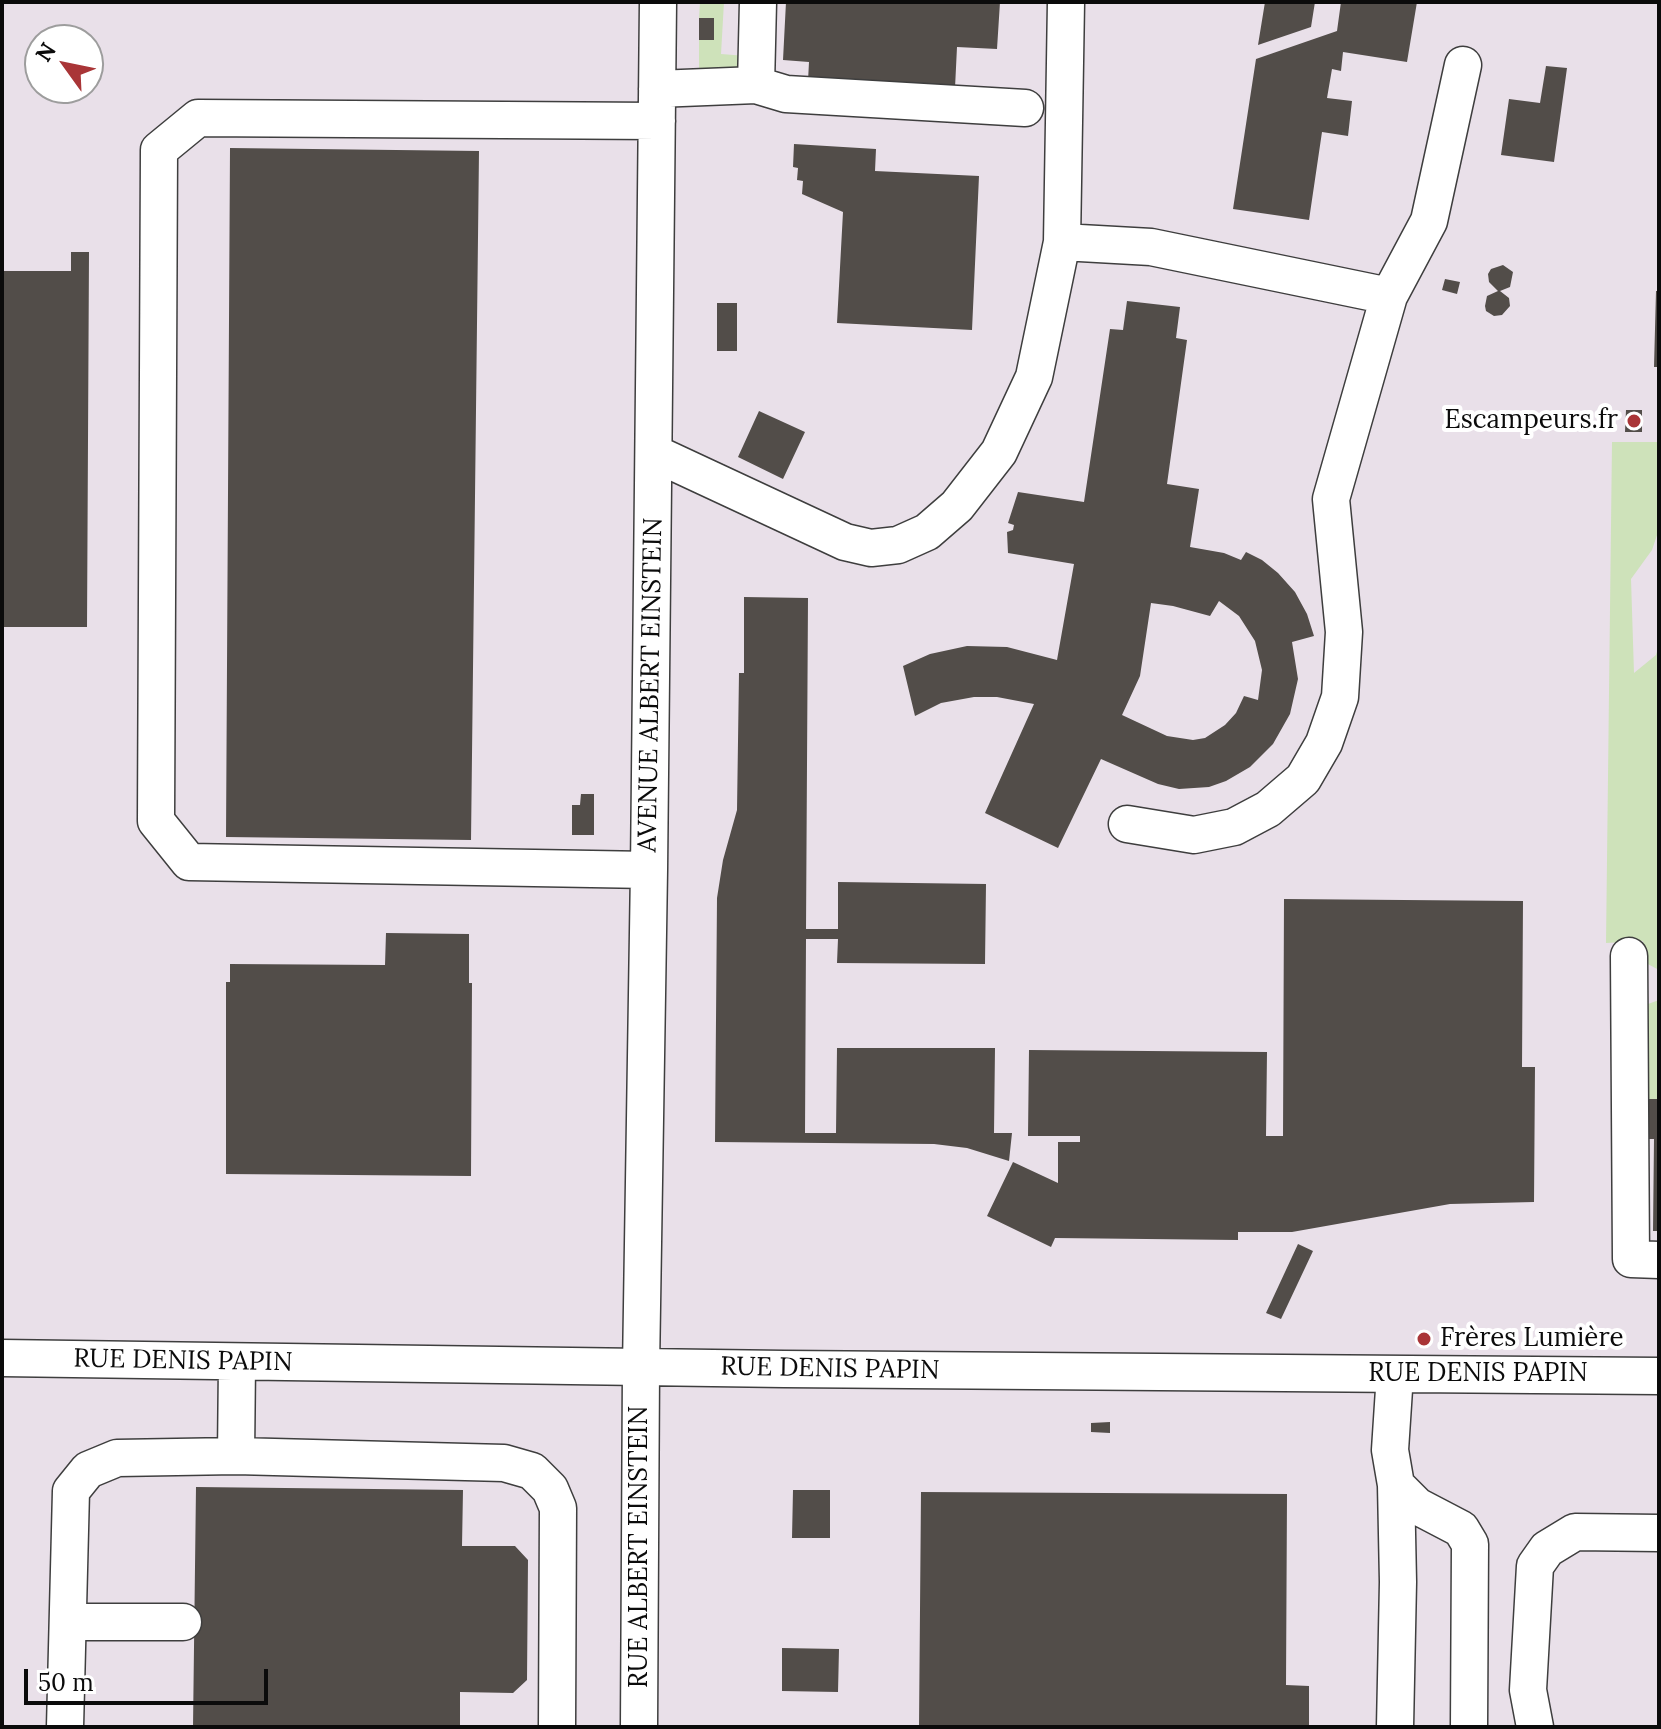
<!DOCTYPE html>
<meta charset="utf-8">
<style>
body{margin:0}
#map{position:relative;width:1661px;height:1729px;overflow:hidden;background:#fdfaec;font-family:Lora,serif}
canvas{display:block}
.frame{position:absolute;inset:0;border:4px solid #0b0b0b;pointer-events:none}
.north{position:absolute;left:24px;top:24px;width:80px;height:80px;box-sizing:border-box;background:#fff;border:2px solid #9d9d9d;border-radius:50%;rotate:303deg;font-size:22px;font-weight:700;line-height:32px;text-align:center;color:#0b0b0b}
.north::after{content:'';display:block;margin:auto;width:28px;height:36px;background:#a93537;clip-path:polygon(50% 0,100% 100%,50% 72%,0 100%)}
.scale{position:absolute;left:24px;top:1669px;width:244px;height:36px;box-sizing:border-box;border:4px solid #0b0b0b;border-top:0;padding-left:10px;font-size:24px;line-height:28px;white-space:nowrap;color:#0b0b0b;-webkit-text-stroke:6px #fff;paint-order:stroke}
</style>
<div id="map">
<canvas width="1661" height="1729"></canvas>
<div class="frame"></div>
<div class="north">N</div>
<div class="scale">50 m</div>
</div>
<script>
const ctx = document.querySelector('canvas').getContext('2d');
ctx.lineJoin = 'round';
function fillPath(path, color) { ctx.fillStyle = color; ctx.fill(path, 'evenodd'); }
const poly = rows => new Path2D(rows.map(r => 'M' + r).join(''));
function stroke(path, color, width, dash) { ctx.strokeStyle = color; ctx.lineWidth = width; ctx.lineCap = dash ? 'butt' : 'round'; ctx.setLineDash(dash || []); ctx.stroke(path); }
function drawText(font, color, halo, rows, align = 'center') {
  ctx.font = font + ' Lora,serif'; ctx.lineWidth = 8; ctx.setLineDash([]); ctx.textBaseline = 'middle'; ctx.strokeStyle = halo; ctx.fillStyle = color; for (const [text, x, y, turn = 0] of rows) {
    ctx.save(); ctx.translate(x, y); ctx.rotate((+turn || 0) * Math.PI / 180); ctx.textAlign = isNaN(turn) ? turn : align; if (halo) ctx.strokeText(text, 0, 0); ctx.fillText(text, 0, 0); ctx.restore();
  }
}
const industrial = poly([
 [2,2,1659,2,1659,1727,2,1727],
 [40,40,88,40,88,88,40,88]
]);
const green = poly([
 [700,2,724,2,721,54,746,56,744,64,735,72,699,69,699,40,714,40,699,18],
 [1612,442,1659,442,1659,529,1652,550,1631,579,1634,673,1656,655,1659,644,1659,970,1644,962,1643,941,1606,943],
 [1659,1000,1659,1099,1644,1099,1644,1011,1648,1004]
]);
const building = poly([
 [786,2,1000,2,997,49,957,47,955,88,808,81,809,62,783,60],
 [1265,2,1315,2,1311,27,1258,45],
 [1341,2,1417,2,1407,62,1343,52,1341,71,1332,69,1327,98,1352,101,1348,136,1322,132,1309,220,1233,209,1256,59,1337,31],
 [699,18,714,18,714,40,699,40],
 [1546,66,1567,68,1554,162,1501,155,1509,99,1540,103],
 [794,144,876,149,875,171,979,176,972,330,837,323,843,212,802,194,803,181,797,180,798,168,793,167],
 [230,148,479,151,471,840,226,837],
 [71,252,89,252,87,627,2,627,2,271,71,271],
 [1503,265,1513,272,1510,287,1500,291,1509,298,1510,306,1502,315,1494,316,1486,311,1485,306,1487,296,1498,291,1489,282,1488,274,1491,269],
 [1445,279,1460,282,1457,294,1442,290],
 [1656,291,1659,291,1659,367,1654,367],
 [1127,301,1180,307,1176,338,1187,340,1167,484,1199,489,1190,547,1224,553,1241,560,1246,552,1262,560,1278,573,1295,592,1307,614,1314,636,1292,642,1298,679,1290,714,1273,744,1250,767,1226,781,1209,787,1179,789,1158,784,1101,759,1058,848,985,813,1034,704,997,697,974,697,941,703,915,716,903,666,930,654,967,646,1007,647,1057,660,1074,564,1008,553,1007,532,1013,530,1014,525,1008,523,1018,492,1084,502,1110,329,1123,330],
 [1219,601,1239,616,1255,641,1262,670,1258,700,1244,696,1236,713,1225,725,1205,738,1193,740,1167,736,1122,715,1140,676,1151,603,1173,606,1210,616],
 [717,303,737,303,737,351,717,351],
 [1626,410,1642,410,1642,432,1625,432],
 [759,411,805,432,783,479,738,457],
 [744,597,808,598,806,929,838,929,838,882,986,884,985,964,837,963,838,939,806,939,805,1133,836,1133,837,1048,995,1048,994,1133,1012,1133,1009,1161,967,1148,934,1144,715,1142,717,898,723,860,737,810,739,673,744,673],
 [581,794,594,794,594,835,572,835,572,805,580,805],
 [1284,899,1523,901,1522,1067,1535,1067,1534,1202,1450,1204,1292,1232,1238,1232,1238,1240,1055,1238,1051,1247,987,1216,1013,1162,1058,1183,1058,1142,1080,1142,1080,1136,1028,1136,1029,1050,1267,1052,1266,1136,1283,1136],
 [386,933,469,934,469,983,472,983,471,1176,226,1174,226,982,230,982,230,964,385,965],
 [1644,1099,1659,1099,1659,1231,1653,1231,1654,1139,1643,1139],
 [1298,1244,1313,1251,1281,1319,1266,1313],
 [1110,1422,1110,1433,1091,1432,1091,1423],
 [196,1487,463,1490,462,1546,515,1546,528,1560,527,1680,513,1693,460,1692,460,1727,193,1727],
 [793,1490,830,1490,830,1538,792,1538],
 [921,1492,1287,1494,1286,1685,1309,1686,1309,1727,919,1727],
 [782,1648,839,1649,838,1692,782,1691]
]);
const minor = poly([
 [756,85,786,94,1025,108],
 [657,89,756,85,758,2],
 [1062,242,1151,247,1389,296,1331,499,1344,632,1340,697,1324,743,1303,779,1268,809,1234,827,1194,835,1127,824],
 [1389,296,1429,221,1463,65],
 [654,453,845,542,871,548,898,545,927,532,957,506,999,452,1034,377,1062,242,1066,2],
 [649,870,189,862,156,821,159,150,198,118,657,121],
 [1629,956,1631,1259,1659,1260],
 [2,1358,784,1369,1659,1376],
 [1395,1374,1390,1450,1396,1485],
 [236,1456,237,1363],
 [68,1622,183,1622],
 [65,1727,71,1491,88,1470,117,1458,236,1456,504,1463,532,1471,550,1489,558,1508,557,1727],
 [639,1727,641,1368,649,870,658,2],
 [1395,1727,1398,1582,1396,1485,1417,1506,1461,1529,1470,1544,1469,1727],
 [1535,1727,1528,1690,1535,1566,1547,1549,1575,1532,1659,1533]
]);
const markers = [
 [1634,421,8,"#a93537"],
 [1424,1339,8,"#a93537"]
];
const poiNames = [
 ["Escampeurs.fr",1618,421],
 ["Frères Lumière",1440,1339,"left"]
];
const streetNames = [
 ["AVENUE ALBERT EINSTEIN",651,685,-89],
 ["RUE DENIS PAPIN",183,1361,1],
 ["RUE DENIS PAPIN",830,1369,1],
 ["RUE DENIS PAPIN",1478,1374],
 ["RUE ALBERT EINSTEIN",640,1547,-90]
];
fillPath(industrial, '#e9e0e9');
fillPath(green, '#cee2ba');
fillPath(building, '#524d49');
stroke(minor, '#3e3e3e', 39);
stroke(minor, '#fff', 36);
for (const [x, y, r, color] of markers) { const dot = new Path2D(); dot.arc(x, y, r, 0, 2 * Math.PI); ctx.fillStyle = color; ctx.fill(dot); stroke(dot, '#fff', 3); }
drawText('26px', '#0b0b0b', '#fff', poiNames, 'right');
drawText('26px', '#0b0b0b', '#fff', streetNames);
</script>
